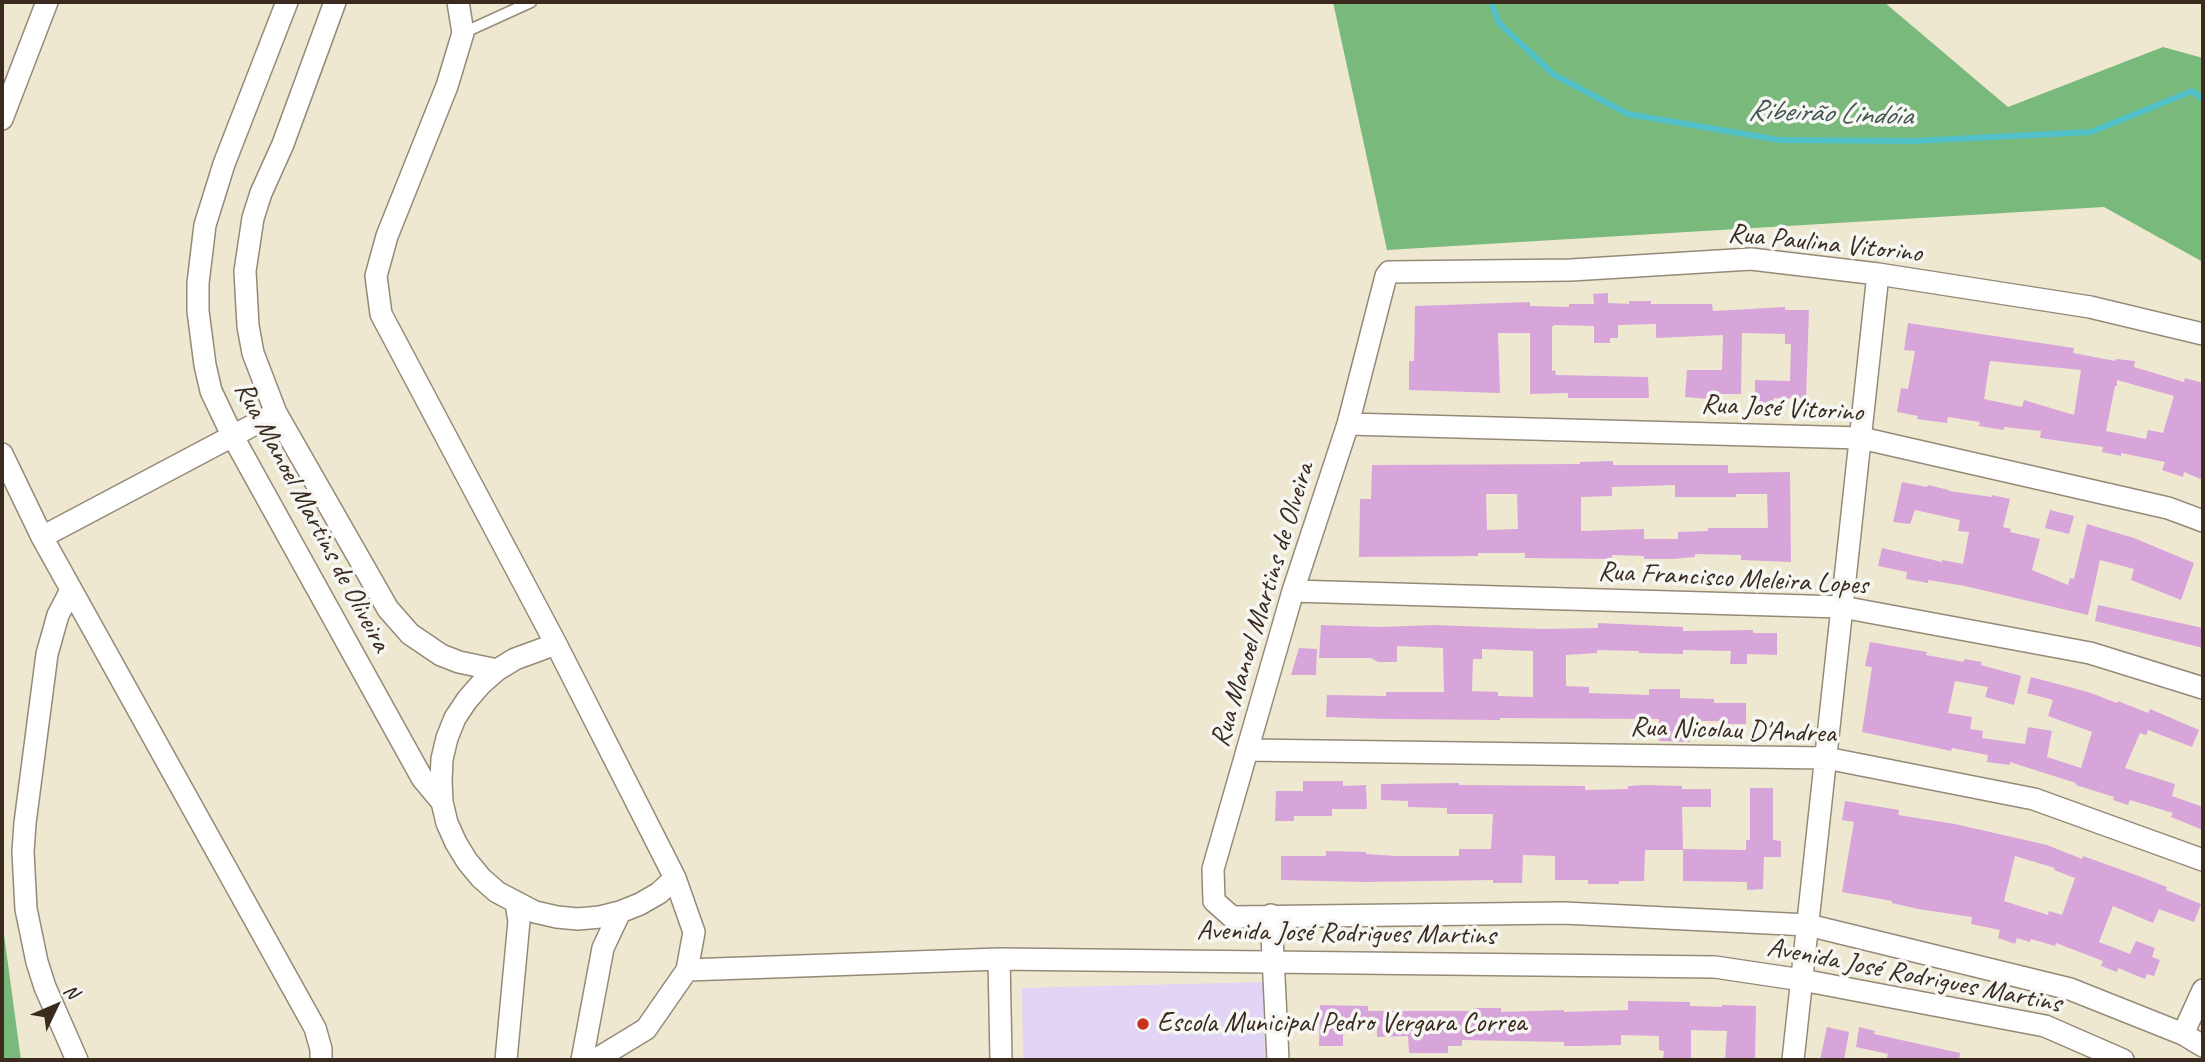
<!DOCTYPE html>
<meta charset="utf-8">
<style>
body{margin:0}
#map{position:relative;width:2205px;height:1062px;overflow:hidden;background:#efe8d1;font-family:Caveat,sans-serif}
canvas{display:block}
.frame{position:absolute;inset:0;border:4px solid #3b2a1e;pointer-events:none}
.north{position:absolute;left:21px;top:971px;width:70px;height:70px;-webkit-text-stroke:5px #f6f6f2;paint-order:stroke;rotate:46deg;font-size:19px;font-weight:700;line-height:28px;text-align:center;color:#3b2a1e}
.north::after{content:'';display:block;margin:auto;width:24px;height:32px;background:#3b2a1e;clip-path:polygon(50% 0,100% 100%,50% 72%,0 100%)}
</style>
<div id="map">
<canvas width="2205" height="1062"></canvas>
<div class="frame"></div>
<div class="north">N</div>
</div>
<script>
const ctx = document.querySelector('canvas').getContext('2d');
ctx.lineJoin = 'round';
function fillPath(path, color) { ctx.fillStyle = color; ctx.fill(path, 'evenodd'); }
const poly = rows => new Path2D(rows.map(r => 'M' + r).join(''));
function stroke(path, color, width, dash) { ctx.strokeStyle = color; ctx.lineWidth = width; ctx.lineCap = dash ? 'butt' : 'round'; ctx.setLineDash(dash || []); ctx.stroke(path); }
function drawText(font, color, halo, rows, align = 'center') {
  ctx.font = font + ' Caveat,sans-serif'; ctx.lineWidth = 7; ctx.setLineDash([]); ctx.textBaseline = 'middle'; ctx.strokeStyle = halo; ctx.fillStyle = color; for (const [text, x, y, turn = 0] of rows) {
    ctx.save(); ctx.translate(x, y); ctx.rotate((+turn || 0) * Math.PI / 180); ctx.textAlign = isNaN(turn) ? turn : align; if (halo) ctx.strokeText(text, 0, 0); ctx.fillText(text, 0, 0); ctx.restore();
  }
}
const built = poly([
 [1263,982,1265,1060,1023,1060,1022,988]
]);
const forest = poly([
 [1333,2,1884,2,2008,107,2163,47,2203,58,2203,262,2104,207,1387,250],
 [2,920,21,1060,2,1060]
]);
const stream = poly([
 [1491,2,1499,23,1553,74,1628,114,1779,140,1914,141,2091,132,2192,91,2203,99]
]);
const building = poly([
 [1608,293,1608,303,1629,304,1629,301,1651,301,1651,304,1712,304,1713,311,1785,307,1785,310,1809,310,1806,399,1774,398,1773,403,1755,403,1755,380,1790,381,1791,344,1785,344,1785,334,1742,333,1741,394,1709,394,1709,399,1685,397,1687,370,1722,370,1723,335,1656,338,1656,324,1618,325,1618,338,1610,338,1610,343,1594,343,1594,326,1554,325,1552,327,1552,371,1555,370,1556,375,1648,377,1649,398,1568,398,1568,393,1530,394,1530,333,1498,333,1500,393,1409,390,1409,361,1414,361,1415,306,1530,302,1530,306,1569,307,1569,304,1594,304,1593,294],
 [1908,323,2074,348,2073,353,2115,361,2116,359,2135,361,2134,367,2184,382,2185,378,2203,383,2203,480,2184,472,2183,477,2162,470,2165,462,2121,453,2121,456,2102,452,2103,447,2040,438,2041,431,2004,427,2004,430,1979,426,1980,422,1948,417,1947,423,1917,419,1918,416,1897,412,1901,388,1908,389,1915,351,1904,350],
 [1990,361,2081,370,2074,415,2024,400,2022,407,1984,399],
 [2117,380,2174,396,2163,433,2148,430,2146,439,2106,431,2115,386,2117,386],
 [1613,461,1613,465,1728,465,1728,473,1790,472,1791,562,1741,560,1741,555,1695,554,1695,557,1672,559,1644,559,1644,556,1612,555,1612,559,1525,558,1525,553,1478,553,1478,556,1359,557,1360,499,1371,499,1372,465,1580,464,1580,462],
 [1675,485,1675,497,1736,497,1736,494,1767,494,1768,528,1708,528,1708,531,1678,532,1678,539,1644,539,1644,529,1581,531,1581,497,1612,496,1612,487],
 [1486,494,1517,494,1518,529,1487,530],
 [1902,482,1927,487,1928,485,1949,490,1949,491,1992,497,1992,495,2010,499,2003,527,2011,529,2010,532,2040,539,2032,570,2068,585,2070,578,2074,579,2087,524,2134,538,2194,563,2181,600,2131,580,2134,569,2100,560,2088,615,1965,586,1928,580,1928,583,1906,579,1907,572,1878,566,1882,548,1942,562,1942,560,1963,564,1969,532,1958,531,1960,520,1915,510,1910,524,1893,522],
 [2050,510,2074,516,2069,534,2045,528],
 [2098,605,2203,628,2203,648,2095,621],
 [1598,623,1683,627,1683,631,1753,630,1753,633,1777,633,1777,655,1747,654,1747,664,1730,664,1731,651,1683,650,1683,654,1639,653,1639,651,1597,650,1597,653,1566,655,1566,686,1589,687,1589,693,1649,695,1649,689,1680,689,1680,698,1714,699,1714,703,1746,703,1746,724,1724,724,1724,721,1689,721,1690,742,1659,741,1659,719,1500,718,1500,720,1386,719,1326,717,1327,695,1386,696,1386,692,1444,692,1443,648,1397,646,1397,662,1378,662,1371,658,1319,658,1321,625,1379,627,1434,625,1543,629,1598,628],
 [1482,649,1533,651,1533,697,1498,696,1498,692,1472,691,1473,659,1482,659],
 [1870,642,1927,652,1926,655,1964,662,1964,659,1982,662,1981,665,2021,676,2014,705,1985,697,1988,687,1955,681,1948,713,1972,717,1970,729,1983,731,1982,738,2025,744,2028,727,2052,731,2047,757,2081,768,2092,732,2048,716,2053,700,2027,693,2031,677,2088,692,2117,703,2118,701,2148,713,2150,709,2199,730,2192,747,2148,730,2146,735,2140,733,2125,768,2175,784,2172,796,2203,807,2203,830,2171,817,2173,813,2130,800,2128,805,2113,800,2114,797,2076,785,2076,783,2016,764,2010,762,2010,765,1987,762,1988,755,1952,748,1951,751,1862,732,1872,667,1865,666],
 [1299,648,1317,649,1316,675,1291,675],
 [1303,781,1343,781,1343,786,1366,785,1367,809,1332,809,1332,816,1294,816,1294,821,1275,821,1276,791,1303,791],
 [1459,783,1459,785,1585,786,1585,790,1628,789,1628,786,1646,785,1682,786,1682,789,1711,789,1711,807,1682,807,1683,849,1746,850,1746,840,1750,840,1750,788,1773,788,1773,840,1781,841,1781,857,1764,857,1763,889,1747,890,1747,882,1683,881,1683,850,1645,850,1644,881,1619,881,1619,884,1588,884,1588,880,1555,880,1555,856,1523,855,1522,883,1493,883,1493,880,1365,882,1281,880,1281,856,1326,856,1326,851,1366,852,1366,854,1397,856,1459,856,1459,849,1491,849,1493,814,1447,814,1447,808,1408,807,1408,801,1381,800,1381,784],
 [1845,801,1899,810,1898,815,1955,824,2047,845,2082,859,2083,856,2136,875,2167,887,2166,890,2201,904,2194,922,2159,909,2153,923,2113,906,2099,942,2130,954,2136,941,2155,948,2152,957,2160,960,2154,976,2147,974,2145,979,2118,968,2117,972,2101,966,2103,961,2056,943,2055,946,2031,939,2030,942,2017,938,2015,944,1998,938,2000,930,1971,924,1972,917,1918,909,1892,903,1892,901,1842,892,1854,822,1842,820],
 [2015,856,2055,868,2054,870,2075,878,2062,915,2049,911,2048,915,2004,901],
 [1628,1001,1690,1002,1690,1006,1722,1007,1722,1005,1756,1006,1755,1060,1725,1060,1727,1031,1691,1030,1691,1060,1663,1060,1664,1051,1659,1050,1659,1036,1621,1035,1621,1045,1581,1046,1564,1046,1564,1042,1462,1040,1462,1046,1448,1046,1448,1053,1409,1053,1408,1036,1377,1037,1377,1028,1343,1028,1343,1046,1319,1046,1320,1005,1368,1006,1368,1011,1473,1011,1473,1008,1501,1008,1501,1012,1564,1010,1564,1012,1628,1010],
 [1827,1027,1849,1032,1844,1060,1820,1060],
 [1859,1027,1875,1031,1874,1034,1960,1053,1959,1060,1886,1060,1888,1054,1856,1047]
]);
const service = poly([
 [463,33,531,2]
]);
const minor = poly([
 [287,2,224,164,205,225,198,283,198,311,205,365,211,391,232,435,422,778,442,802],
 [335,2,283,144,261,193,253,218,245,271,248,326,253,353,276,413,388,609,410,634,441,655,459,662,497,670],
 [458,2,463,33,447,86,387,236,376,276,381,314,556,644,675,878,694,932,687,970,646,1029,595,1060],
 [2,119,47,2],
 [2203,334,2090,307,1878,274,1751,259,1571,270,1389,272,1386,276,1348,424,1293,591,1213,869,1214,901,1232,917,1564,913,1808,925,2070,989,2183,1034,2203,1046],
 [1348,424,1861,438,2168,508,2203,521],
 [2,454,42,537,315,1028,321,1049,321,1060],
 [42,537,276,413],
 [71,590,58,615,47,654,25,823,23,852,26,909,37,962,45,987,77,1060],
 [1293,591,1842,607,2090,653,2203,688],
 [556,644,515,659,497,670,481,684,467,700,455,718,447,738,442,759,441,781,442,802,447,823,456,843,467,861,481,878,497,892,535,912,557,917,578,919,600,917,620,912,640,904,659,893,675,878],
 [1247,750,1826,758,2034,799,2203,860],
 [1271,915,1278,1060],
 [999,959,1001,1060],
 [687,970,999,959,1715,967,1802,980,2045,1026,2123,1060],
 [2183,1034,2203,990],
 [506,1060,519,921,516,903],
 [582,1060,603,948,620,912],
 [1793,1060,1878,274]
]);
const markers = [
 [1143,1024,7,"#c8321e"]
];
const streetNames = [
 ["Rua Paulina Vitorino",1825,244,6],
 ["Rua José Vitorino",1782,409,3],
 ["Rua Manoel Martins de Oliveira",312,517,62],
 ["Rua Francisco Meleira Lopes",1733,579,3],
 ["Rua Manoel Martins de Olveira",1263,605,-73],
 ["Rua Nicolau D'Andrea",1733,731,2],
 ["Avenida José Rodrigues Martins",1346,934,1],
 ["Avenida José Rodrigues Martins",1914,976,11]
];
const poiNames = [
 ["Escola Municipal Pedro Vergara Correa",1157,1024]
];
const waterNames = [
 ["Ribeirão Lindóia",1830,114,2]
];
fillPath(built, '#e1d4f4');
fillPath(forest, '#79ba7c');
stroke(stream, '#53c1c9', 6);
fillPath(building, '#d8a5db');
stroke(service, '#958978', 13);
stroke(minor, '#958978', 24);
stroke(service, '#fff', 10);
stroke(minor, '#fff', 21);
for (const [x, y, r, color] of markers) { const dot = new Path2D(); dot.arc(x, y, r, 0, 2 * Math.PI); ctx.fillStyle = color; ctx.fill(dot); stroke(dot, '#f6f6f2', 2.5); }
drawText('28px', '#3b2a1e', '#f6f6f2', streetNames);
drawText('28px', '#3b2a1e', '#f6f6f2', poiNames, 'left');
drawText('italic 30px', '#425751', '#f6f6f2', waterNames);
</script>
